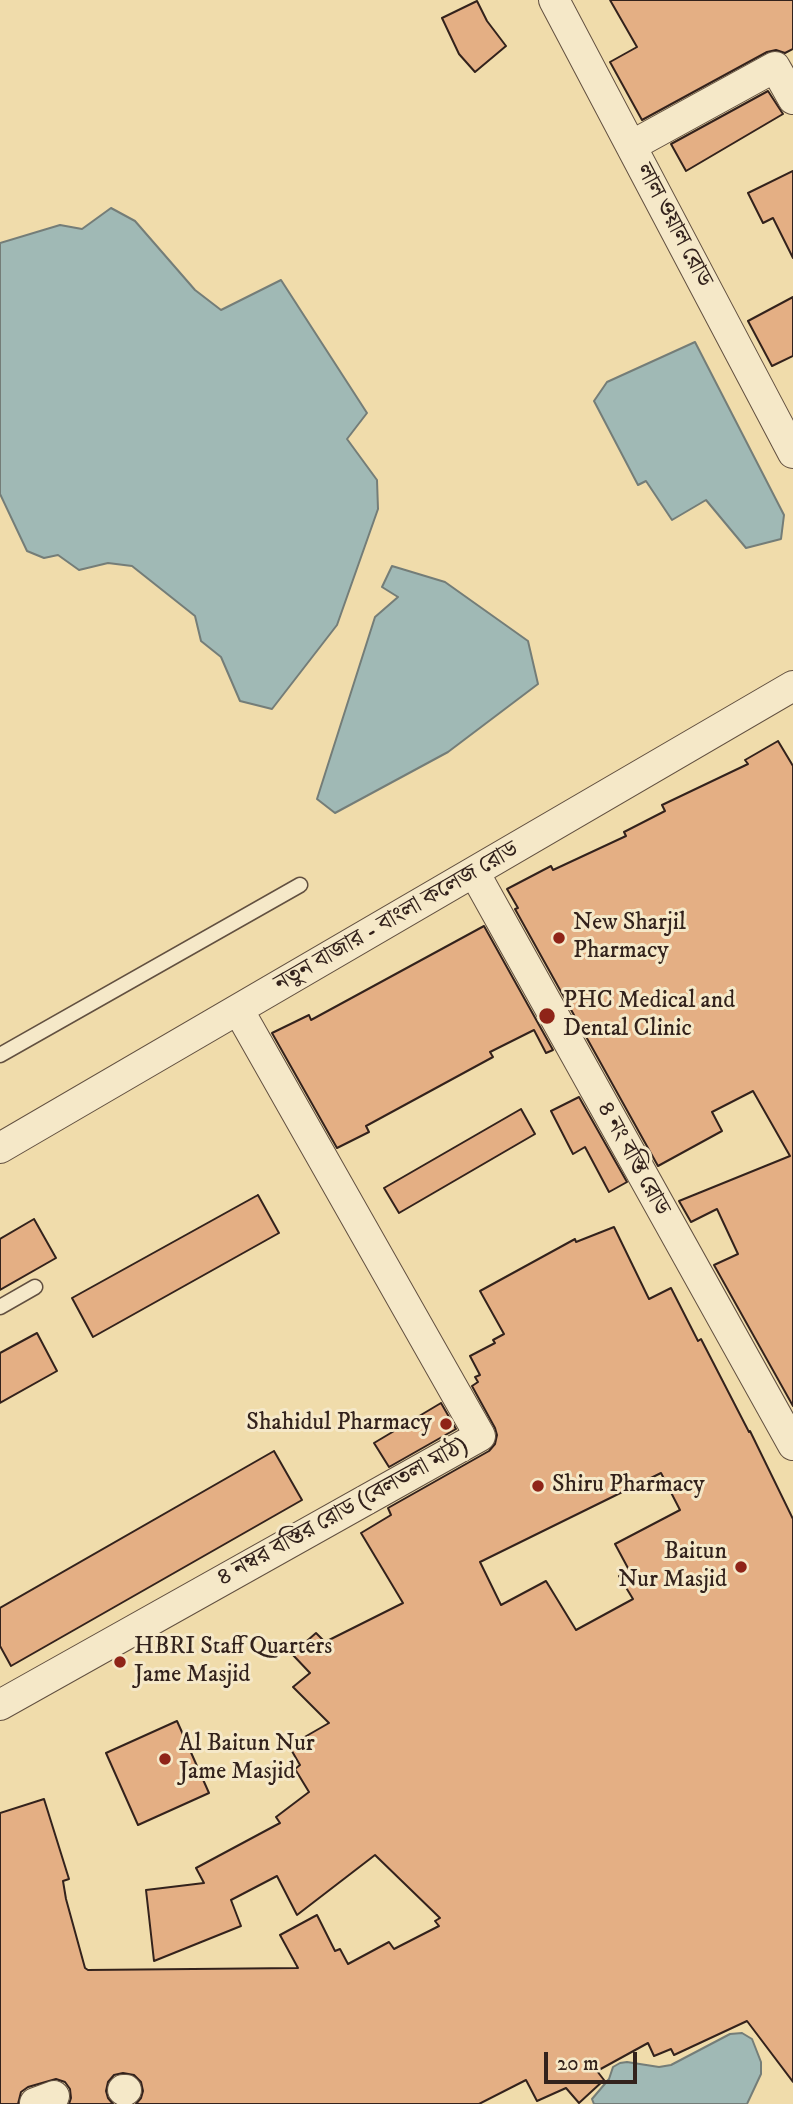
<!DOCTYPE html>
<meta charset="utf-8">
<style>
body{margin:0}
#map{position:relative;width:793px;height:2104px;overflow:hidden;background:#f0dcab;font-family:"IM FELL DW Pica",serif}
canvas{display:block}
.scale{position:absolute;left:544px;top:2052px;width:93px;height:32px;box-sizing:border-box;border:4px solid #33221c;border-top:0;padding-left:9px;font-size:21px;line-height:24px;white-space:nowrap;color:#33221c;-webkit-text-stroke:5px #f5e8c8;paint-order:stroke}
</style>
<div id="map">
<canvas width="793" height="2104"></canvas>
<div class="scale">20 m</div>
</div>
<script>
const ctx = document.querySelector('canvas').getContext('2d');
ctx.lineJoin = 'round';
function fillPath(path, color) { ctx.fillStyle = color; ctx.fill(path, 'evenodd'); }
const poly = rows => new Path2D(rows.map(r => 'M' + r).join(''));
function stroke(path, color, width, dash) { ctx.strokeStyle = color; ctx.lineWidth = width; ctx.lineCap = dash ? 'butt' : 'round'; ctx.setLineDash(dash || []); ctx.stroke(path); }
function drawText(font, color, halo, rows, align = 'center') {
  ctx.font = font + ' "IM FELL DW Pica","Noto Serif Bengali",serif'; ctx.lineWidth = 6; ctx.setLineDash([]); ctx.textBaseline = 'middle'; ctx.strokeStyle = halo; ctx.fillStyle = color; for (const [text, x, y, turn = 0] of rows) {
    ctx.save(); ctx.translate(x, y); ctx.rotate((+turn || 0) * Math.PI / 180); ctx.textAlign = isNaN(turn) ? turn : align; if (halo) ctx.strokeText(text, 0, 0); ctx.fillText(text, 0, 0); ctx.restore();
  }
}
const water = poly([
 [111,208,135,221,195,290,221,310,281,280,367,413,347,439,377,480,378,509,337,625,272,709,240,701,221,657,201,641,195,616,132,566,108,563,79,570,58,555,44,558,27,551,0,494,0,243,60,225,82,229,111,208],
 [695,342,784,515,781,539,746,548,706,500,672,520,646,481,638,485,594,401,607,382,695,342],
 [392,566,445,582,528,641,538,684,448,752,335,813,317,799,375,617,398,597,382,587,392,566],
 [742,2033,752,2039,761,2062,761,2074,747,2104,594,2104,592,2099,609,2079,613,2067,620,2063,627,2062,659,2067,671,2065,730,2034,742,2033]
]);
const building = poly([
 [610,0,793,0,793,49,785,53,776,50,767,52,642,120,610,62,637,47,610,0],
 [477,1,487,21,506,46,475,72,459,54,442,18,477,1],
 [768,91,783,114,686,171,671,144,768,91],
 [793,171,793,258,773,218,763,223,748,193,793,171],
 [793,297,793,356,772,366,748,321,793,297],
 [778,741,793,766,793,1406,714,1265,738,1254,717,1209,691,1222,679,1201,790,1156,753,1091,712,1112,722,1131,658,1166,515,909,518,908,507,889,551,866,553,870,626,836,624,832,665,811,662,805,748,764,745,760,778,741],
 [484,926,553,1050,546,1053,534,1030,490,1052,493,1057,366,1126,369,1132,337,1148,272,1033,309,1015,311,1020,484,926],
 [579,1097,627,1182,609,1192,585,1147,573,1154,551,1111,579,1097],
 [521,1109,535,1134,399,1213,384,1188,521,1109],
 [258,1195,279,1233,93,1337,72,1298,258,1195],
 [34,1219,56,1258,0,1290,0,1239,34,1219],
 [614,1227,649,1299,671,1288,698,1341,701,1339,749,1432,750,1431,793,1519,793,2082,747,2021,674,2055,671,2049,654,2056,648,2043,597,2071,604,2080,579,2103,566,2088,537,2101,526,2080,479,2104,136,2104,141,2098,143,2091,141,2082,134,2075,123,2073,114,2075,108,2082,106,2091,108,2098,113,2104,69,2104,71,2098,70,2089,65,2082,56,2079,28,2087,21,2092,18,2104,0,2104,0,1813,44,1799,69,1879,63,1881,66,1899,85,1968,88,1970,298,1968,280,1935,317,1915,335,1951,340,1949,348,1964,389,1942,394,1949,439,1926,435,1921,440,1918,375,1855,297,1915,277,1876,231,1900,241,1926,154,1961,146,1890,204,1883,196,1868,280,1823,276,1817,309,1792,295,1769,300,1765,289,1746,329,1723,293,1687,310,1673,292,1654,316,1633,325,1642,403,1603,361,1533,391,1515,388,1508,489,1451,495,1444,497,1435,495,1428,472,1386,478,1382,475,1377,480,1375,470,1356,495,1343,493,1340,504,1334,480,1291,575,1239,576,1242,614,1227],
 [661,1473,680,1510,615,1544,629,1570,619,1576,633,1599,576,1630,546,1581,501,1605,480,1562,661,1473],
 [37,1333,57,1371,0,1403,0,1353,37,1333],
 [441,1403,456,1429,389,1467,374,1443,441,1403],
 [274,1451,302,1500,11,1666,0,1646,0,1608,274,1451],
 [177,1721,209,1793,138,1825,106,1753,177,1721]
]);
const service = poly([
 [0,1055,300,885],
 [0,1307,35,1287]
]);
const minor = poly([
 [554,0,793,453],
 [631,146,775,67,793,99],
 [474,872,793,1445],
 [0,1148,793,686],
 [0,1705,480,1436,239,1011],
 [123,2090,126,2090],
 [35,2103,54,2096]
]);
const markers = [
 [559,938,7,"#8f2418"],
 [547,1016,9,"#8f2418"],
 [446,1424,7,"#8f2418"],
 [538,1486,7,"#8f2418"],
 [741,1567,7,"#8f2418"],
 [120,1662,7,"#8f2418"],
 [165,1759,7,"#8f2418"]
];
const streetNames = [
 ["লাল ওয়াল রোড",673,226,62],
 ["নতুন বাজার - বাংলা কলেজ রোড",397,918,-30],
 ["৪ নং বস্তি রোড",632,1159,61],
 ["৪ নম্বর বস্তির রোড (বেলতলা মাঠ)",343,1513,-29]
];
const poiNames = [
 ["New Sharjil",573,924],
 ["Pharmacy",573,952],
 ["PHC Medical and",563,1002],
 ["Dental Clinic",563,1030],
 ["Shahidul Pharmacy",432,1424,"right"],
 ["Shiru Pharmacy",552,1486],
 ["Baitun",727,1553,"right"],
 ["Nur Masjid",727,1581,"right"],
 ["HBRI Staff Quarters",134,1648],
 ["Jame Masjid",134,1676],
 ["Al Baitun Nur",179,1745],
 ["Jame Masjid",179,1773]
];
fillPath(water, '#a0b9b5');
stroke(water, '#747d78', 2);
fillPath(building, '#e4af84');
stroke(building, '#33221c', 2);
stroke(service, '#625040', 17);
stroke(minor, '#625040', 32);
stroke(service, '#f5e8c8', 14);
stroke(minor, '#f5e8c8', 30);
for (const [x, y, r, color] of markers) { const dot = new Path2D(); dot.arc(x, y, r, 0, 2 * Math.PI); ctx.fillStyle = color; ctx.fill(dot); stroke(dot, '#f5e8c8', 2.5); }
drawText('24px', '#33221c', '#f5e8c8', streetNames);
drawText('24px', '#33221c', '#f5e8c8', poiNames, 'left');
</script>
